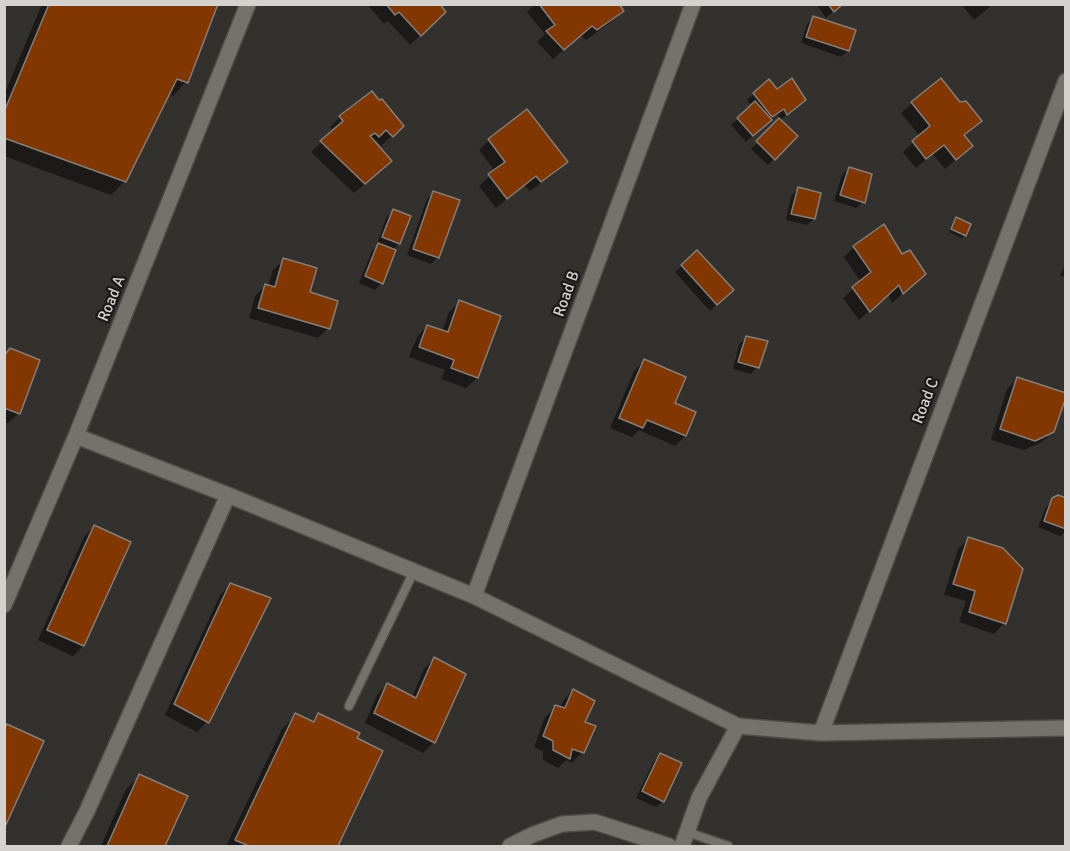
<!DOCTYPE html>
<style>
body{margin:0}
#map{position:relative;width:1070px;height:851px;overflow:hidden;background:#33312d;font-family:Signika,sans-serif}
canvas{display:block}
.frame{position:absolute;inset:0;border:6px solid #d3d2cf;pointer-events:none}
</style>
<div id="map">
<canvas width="1070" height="851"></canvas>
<div class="frame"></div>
</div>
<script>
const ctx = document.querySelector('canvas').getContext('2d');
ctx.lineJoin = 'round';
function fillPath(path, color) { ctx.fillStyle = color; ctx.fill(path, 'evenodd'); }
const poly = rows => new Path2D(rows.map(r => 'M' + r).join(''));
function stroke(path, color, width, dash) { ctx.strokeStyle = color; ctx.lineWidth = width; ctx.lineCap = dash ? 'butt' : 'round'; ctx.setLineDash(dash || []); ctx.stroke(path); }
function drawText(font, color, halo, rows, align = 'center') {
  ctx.font = font + ' Signika,sans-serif'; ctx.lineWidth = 4.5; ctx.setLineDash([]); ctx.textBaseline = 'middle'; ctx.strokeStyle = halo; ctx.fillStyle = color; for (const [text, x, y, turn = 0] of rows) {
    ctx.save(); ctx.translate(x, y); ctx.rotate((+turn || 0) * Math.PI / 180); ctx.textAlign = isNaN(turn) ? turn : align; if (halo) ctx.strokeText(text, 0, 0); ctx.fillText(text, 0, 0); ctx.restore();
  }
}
const shadow = poly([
 [42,4,217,4,186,82,173,96,168,94,125,181,111,195,4,156,4,95],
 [438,4,444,12,410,45,388,21,384,24,368,5],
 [535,4,617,4,622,10,612,21,586,40,581,35,553,59,537,42,545,34,527,12],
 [816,4,842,4,826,18],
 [961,4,993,4,974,20],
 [814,17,848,50,841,57,801,43,807,24],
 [941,80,959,104,980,121,963,136,971,146,945,169,933,154,916,168,903,152,920,136,901,113,912,103],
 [777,91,797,106,779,121,796,137,768,165,751,149,780,119,777,114,770,120,746,142,731,125,752,106,747,100,754,94],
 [379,102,402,126,381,146,375,139,373,141,380,171,354,193,311,152,333,131,330,127,340,117],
 [527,111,566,162,556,172,530,191,525,185,496,208,479,186,495,171,479,150,489,140],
 [849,168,863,202,856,208,834,201,842,175],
 [798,189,814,219,807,225,786,220,791,196],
 [434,192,438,257,431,264,407,255,427,199],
 [393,211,399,243,392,250,381,283,375,290,359,283,372,251,379,244,377,244,386,218],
 [956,219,965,235,962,238,949,232,953,222],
 [854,247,914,284,892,303,888,294,859,320,843,298,861,282,844,257],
 [284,260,308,293,328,328,318,338,249,318,255,296,265,286,268,287,273,270],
 [1066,262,1066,277,1060,276],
 [682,266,725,297,710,311,675,272],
 [460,302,499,317,477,378,466,388,441,379,445,370,409,357,417,337,427,326,442,332,449,312],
 [746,338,757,367,751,374,733,369,739,344],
 [4,356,19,413,8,423,4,422],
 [644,361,673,404,685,436,675,446,639,430,632,437,610,428,634,371],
 [1017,379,1053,432,1042,442,1024,450,991,440,1007,389],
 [1066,499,1066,531,1060,536,1038,527,1046,507,1053,500],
 [94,526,129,542,83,646,73,656,38,640,84,537],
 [968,539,1004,623,994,634,959,622,966,601,944,595,958,549],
 [230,585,207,722,197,732,165,715,220,595],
 [434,659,464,675,434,742,423,753,365,723,377,695,387,685,412,697,424,669],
 [573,690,583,723,582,752,572,763,566,760,558,768,543,760,543,751,534,747,545,717,556,707,560,708,563,701],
 [296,715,311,722,319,715,355,739,381,751,336,846,226,846,282,729],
 [660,754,663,801,656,807,636,798,654,761],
 [140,776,186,797,163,846,101,846,126,789]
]);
const building = poly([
 [49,4,218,4,188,83,177,79,126,182,4,138,4,112,49,4],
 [386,4,440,4,446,12,421,36,399,12,395,15,386,4],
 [539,4,619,4,624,11,597,30,592,26,564,50,546,31,555,25,539,4],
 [828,4,843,4,834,12,828,4],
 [813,16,856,30,849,51,806,37,813,16],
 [792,78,806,100,787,115,784,109,772,117,753,93,769,79,777,89,792,78],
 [941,78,960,102,966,101,982,121,964,135,973,146,956,160,944,145,926,159,912,141,930,126,911,102,941,78],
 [372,91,379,100,382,99,404,126,393,137,386,130,379,137,375,133,370,136,392,161,365,184,320,141,343,121,339,116,372,91],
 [755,101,772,120,753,136,737,118,755,101],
 [527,109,568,162,541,182,536,176,507,199,488,174,505,162,488,139,527,109],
 [779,118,798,136,775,160,756,141,779,118],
 [849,167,872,174,865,203,840,195,849,167],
 [798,187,821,193,815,219,791,214,798,187],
 [433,191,460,200,439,258,413,249,433,191],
 [393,209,411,216,400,244,382,237,393,209],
 [956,217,971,224,966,236,951,229,956,217],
 [884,224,902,254,910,250,926,274,903,294,899,285,870,312,852,287,871,272,853,246,884,224],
 [378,243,396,250,383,284,365,276,378,243],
 [697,250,734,290,717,305,681,265,697,250],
 [283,258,317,268,310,292,338,301,330,329,258,308,265,284,275,287,283,258],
 [459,300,501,316,478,378,451,368,454,360,419,347,427,325,448,332,459,300],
 [746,336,768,341,759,368,738,362,746,336],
 [10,348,40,360,20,414,4,408,4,356,10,348],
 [644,359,686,377,675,403,696,412,686,436,647,420,643,428,619,418,644,359],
 [1017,377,1066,393,1066,397,1054,432,1035,441,1000,429,1017,377],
 [1058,495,1066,498,1066,529,1044,521,1052,498,1058,495],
 [94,525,131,542,84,646,47,630,94,525],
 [968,537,1003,548,1023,569,1006,624,969,612,975,591,953,584,968,537],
 [230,583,271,598,209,723,174,704,230,583],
 [434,657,466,674,435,743,374,713,387,683,416,698,434,657],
 [573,689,595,701,585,722,596,726,584,753,572,749,570,759,553,750,553,741,543,736,555,705,565,708,573,689],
 [295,713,314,722,318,713,360,733,357,738,383,751,338,846,249,846,235,840,295,713],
 [7,724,44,741,4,829,4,729,7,724],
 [660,753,682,763,664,802,642,791,660,753],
 [139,774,188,796,165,846,107,846,139,774]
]);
const service = poly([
 [349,706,414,571],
 [687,832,728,846]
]);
const minor = poly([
 [76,436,228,495,474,596,738,726,821,733,1066,728],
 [474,596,693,4],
 [4,605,76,436,248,4],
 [821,733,1066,81],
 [69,846,87,811,228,495],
 [510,846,532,835,562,824,595,822,669,846],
 [682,846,699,798,738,726]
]);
const streetNames = [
 ["Road B",567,294,-70],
 ["Road A",112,299,-68],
 ["Road C",926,401,-69]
];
fillPath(shadow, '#0007');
fillPath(building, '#823700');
stroke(building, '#847e7b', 1.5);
stroke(service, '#4f4d49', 11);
stroke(minor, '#4f4d49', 18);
stroke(service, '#75726e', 8);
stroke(minor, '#75726e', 15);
drawText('16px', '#d3d2cf', '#1a1917', streetNames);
</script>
